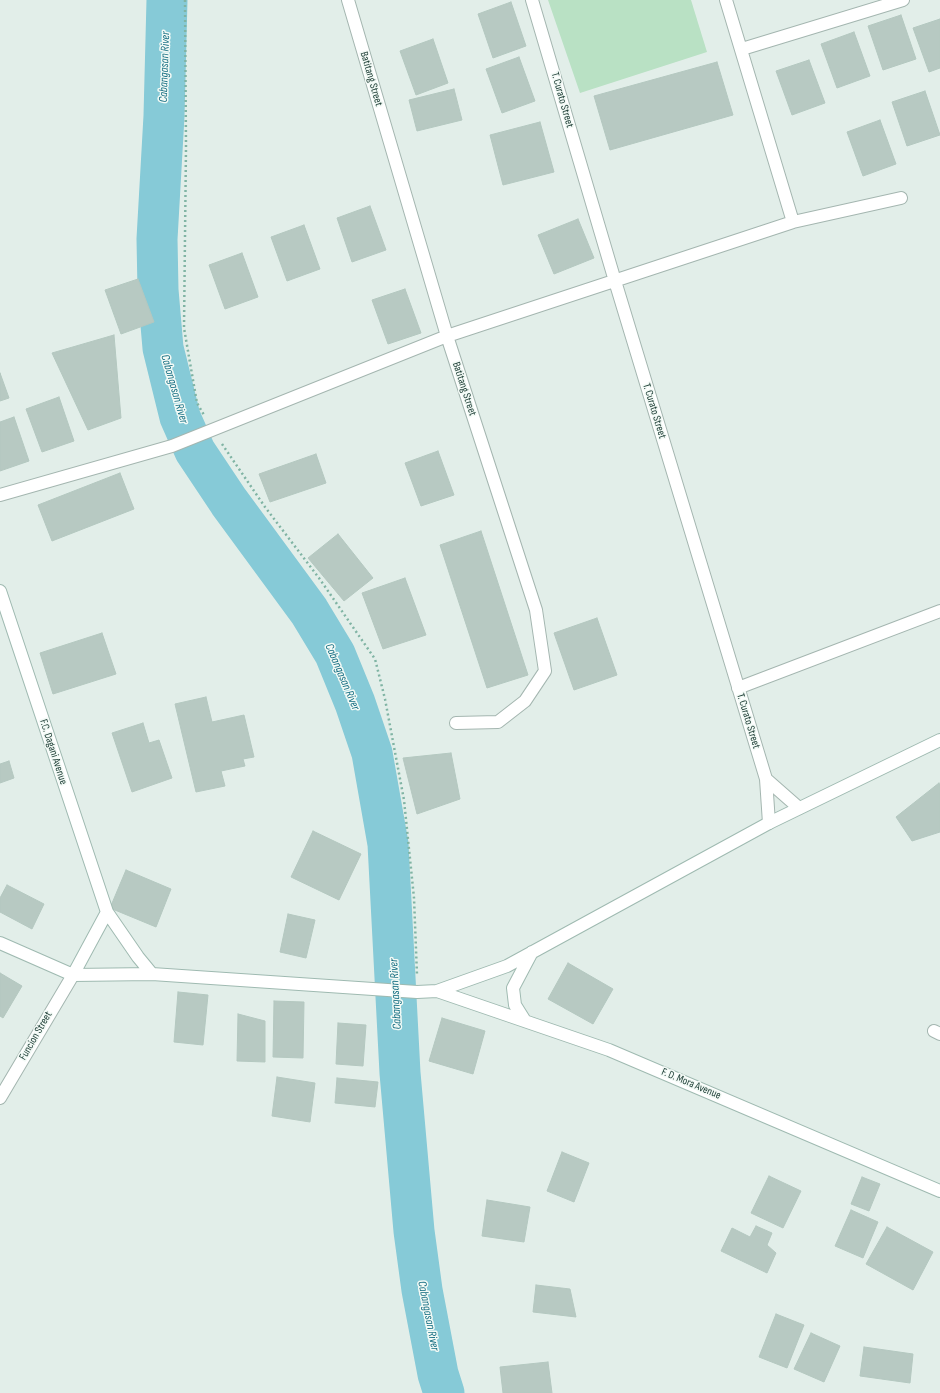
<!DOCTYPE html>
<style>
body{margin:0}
canvas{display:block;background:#e2eee9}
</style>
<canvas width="940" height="1393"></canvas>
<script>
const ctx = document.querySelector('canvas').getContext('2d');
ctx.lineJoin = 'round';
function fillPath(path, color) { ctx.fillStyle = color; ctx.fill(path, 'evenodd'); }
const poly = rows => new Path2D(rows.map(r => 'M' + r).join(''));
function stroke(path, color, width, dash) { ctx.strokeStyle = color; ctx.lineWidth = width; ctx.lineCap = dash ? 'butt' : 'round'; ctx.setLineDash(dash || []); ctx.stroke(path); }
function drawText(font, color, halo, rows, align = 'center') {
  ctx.font = font + ' "Sofia Sans Condensed",sans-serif'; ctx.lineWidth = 3; ctx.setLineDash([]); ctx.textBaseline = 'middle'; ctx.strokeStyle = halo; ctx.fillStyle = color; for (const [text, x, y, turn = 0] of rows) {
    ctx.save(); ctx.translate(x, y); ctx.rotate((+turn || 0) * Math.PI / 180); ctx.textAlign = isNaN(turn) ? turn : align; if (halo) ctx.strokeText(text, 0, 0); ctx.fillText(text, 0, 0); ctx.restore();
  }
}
const green = poly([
 [548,0,691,0,707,52,580,93]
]);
const river = poly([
 [167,0,164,116,157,239,158,290,163,348,180,417,195,451,229,502,309,611,335,654,355,703,372,753,388,844,400,1073,414,1231,422,1290,438,1374,444,1393]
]);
const building = poly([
 [511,2,526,46,493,58,478,14,511,2],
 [901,15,916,59,883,70,868,26,901,15],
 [940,19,940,68,929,72,913,28,940,19],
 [854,32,870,76,837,88,821,44,854,32],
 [433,39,448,83,416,95,400,51,433,39],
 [519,57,535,101,502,113,486,69,519,57],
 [809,60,825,103,792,115,776,71,809,60],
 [717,62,733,115,610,150,594,96,717,62],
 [454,89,462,120,417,131,409,100,454,89],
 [925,91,940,135,907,146,892,102,925,91],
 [880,120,896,164,863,176,847,132,880,120],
 [540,122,554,172,503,185,490,135,540,122],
 [370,206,386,250,352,262,337,218,370,206],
 [578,219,594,258,554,274,538,235,578,219],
 [304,225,320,269,287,281,271,237,304,225],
 [242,253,258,297,225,309,209,265,242,253],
 [138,279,154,322,121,334,105,290,138,279],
 [405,289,421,333,388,344,372,300,405,289],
 [114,335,121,418,88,430,52,353,114,335],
 [0,373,9,398,0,401,0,373],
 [59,397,74,441,42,452,26,409,59,397],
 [14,417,29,461,0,471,0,422,14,417],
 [438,451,454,495,421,506,405,463,438,451],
 [316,454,326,483,270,502,259,474,316,454],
 [120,473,134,509,52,541,38,505,120,473],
 [481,531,528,675,487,688,440,545,481,531],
 [338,534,373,578,344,601,308,558,338,534],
 [405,578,426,635,383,649,362,593,405,578],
 [597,618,617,675,574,690,554,633,597,618],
 [102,633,116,674,53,694,40,653,102,633],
 [206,697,212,722,244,715,254,757,243,759,245,766,221,771,225,786,196,792,175,704,206,697],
 [143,723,149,743,159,740,172,778,132,792,112,733,143,723],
 [451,753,460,799,417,814,403,758,451,753],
 [9,761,14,778,0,783,0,764,9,761],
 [939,783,940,785,940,832,912,841,896,817,939,783],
 [313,831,361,854,339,900,291,877,313,831],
 [126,870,171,889,156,927,110,908,126,870],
 [7,885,44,904,32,929,0,912,0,898,7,885],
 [288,914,315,920,306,958,280,952,288,914],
 [568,963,613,989,593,1024,548,999,568,963],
 [0,973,22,986,3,1018,0,1016,0,973],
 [178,992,208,995,203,1045,174,1042,178,992],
 [274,1001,304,1002,303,1058,273,1057,274,1001],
 [238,1014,265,1021,265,1062,237,1061,238,1014],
 [442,1018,485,1031,473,1074,429,1061,442,1018],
 [338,1023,366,1025,363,1066,336,1064,338,1023],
 [277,1077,315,1083,310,1122,272,1116,277,1077],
 [337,1078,378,1082,375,1107,335,1103,337,1078],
 [562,1152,589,1163,574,1202,547,1191,562,1152],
 [769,1176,801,1191,783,1228,751,1213,769,1176],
 [862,1177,880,1184,869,1211,851,1204,862,1177],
 [487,1200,530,1207,524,1242,482,1236,487,1200],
 [851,1210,878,1222,863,1258,835,1246,851,1210],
 [756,1226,772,1233,767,1245,776,1253,767,1273,721,1251,732,1228,750,1237,756,1226],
 [887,1227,933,1252,913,1290,866,1264,887,1227],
 [536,1285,570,1289,576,1317,533,1312,536,1285],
 [776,1314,804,1325,787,1368,759,1357,776,1314],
 [811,1333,840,1346,824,1382,794,1369,811,1333],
 [864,1347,913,1354,910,1383,860,1376,864,1347],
 [548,1362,552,1393,503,1393,500,1367,548,1362]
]);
const path = poly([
 [185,0,186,147,184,328,197,403,204,415],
 [222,444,265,507,319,578,375,659,385,699,404,800,414,898,417,975]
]);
const street = poly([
 [348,0,447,336,536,610,545,671,525,701,498,722,456,723],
 [532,0,615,281,766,779,769,823],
 [742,49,903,0],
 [793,222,901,198],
 [0,495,172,446,447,336,793,222,726,0],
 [738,688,940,611],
 [766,779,799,808],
 [934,1031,940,1034],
 [0,1098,73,975]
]);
const secondary = poly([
 [0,591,107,912,138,957,152,974],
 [0,943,73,975,152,974,417,992,437,991,507,966,769,823,940,740],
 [73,975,107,912],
 [437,991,609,1050,940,1191],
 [525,1021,515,1005,513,988,532,952]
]);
const streetNames = [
 ["Batitang Street",371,79,74],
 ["T. Curato Street",562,100,74],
 ["Batitang Street",464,389,72],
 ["T. Curato Street",654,411,73],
 ["T. Curato Street",748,721,73],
 ["F.C. Dagani Avenue",53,752,72],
 ["Funcion Street",36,1036,-60],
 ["F. D. Mora Avenue",691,1084,23]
];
const waterNames = [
 ["Cabangasan River",165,67,-88],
 ["Cabangasan River",174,389,74],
 ["Cabangasan River",342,677,67],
 ["Cabangasan River",396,994,-93],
 ["Cabangasan River",428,1316,79]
];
fillPath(green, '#b9e1c4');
stroke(river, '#86cad7', 41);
fillPath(building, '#b7c9c2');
stroke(building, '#b4c8c0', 1);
stroke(street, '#a4b6b0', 14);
stroke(secondary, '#9fbab1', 14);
stroke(path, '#80b4a4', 2.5, [2, 3]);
stroke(street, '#fff', 12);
stroke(secondary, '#fff', 12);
drawText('11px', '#204038', '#f3faf6', streetNames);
drawText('italic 12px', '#156e82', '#f3faf6', waterNames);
</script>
